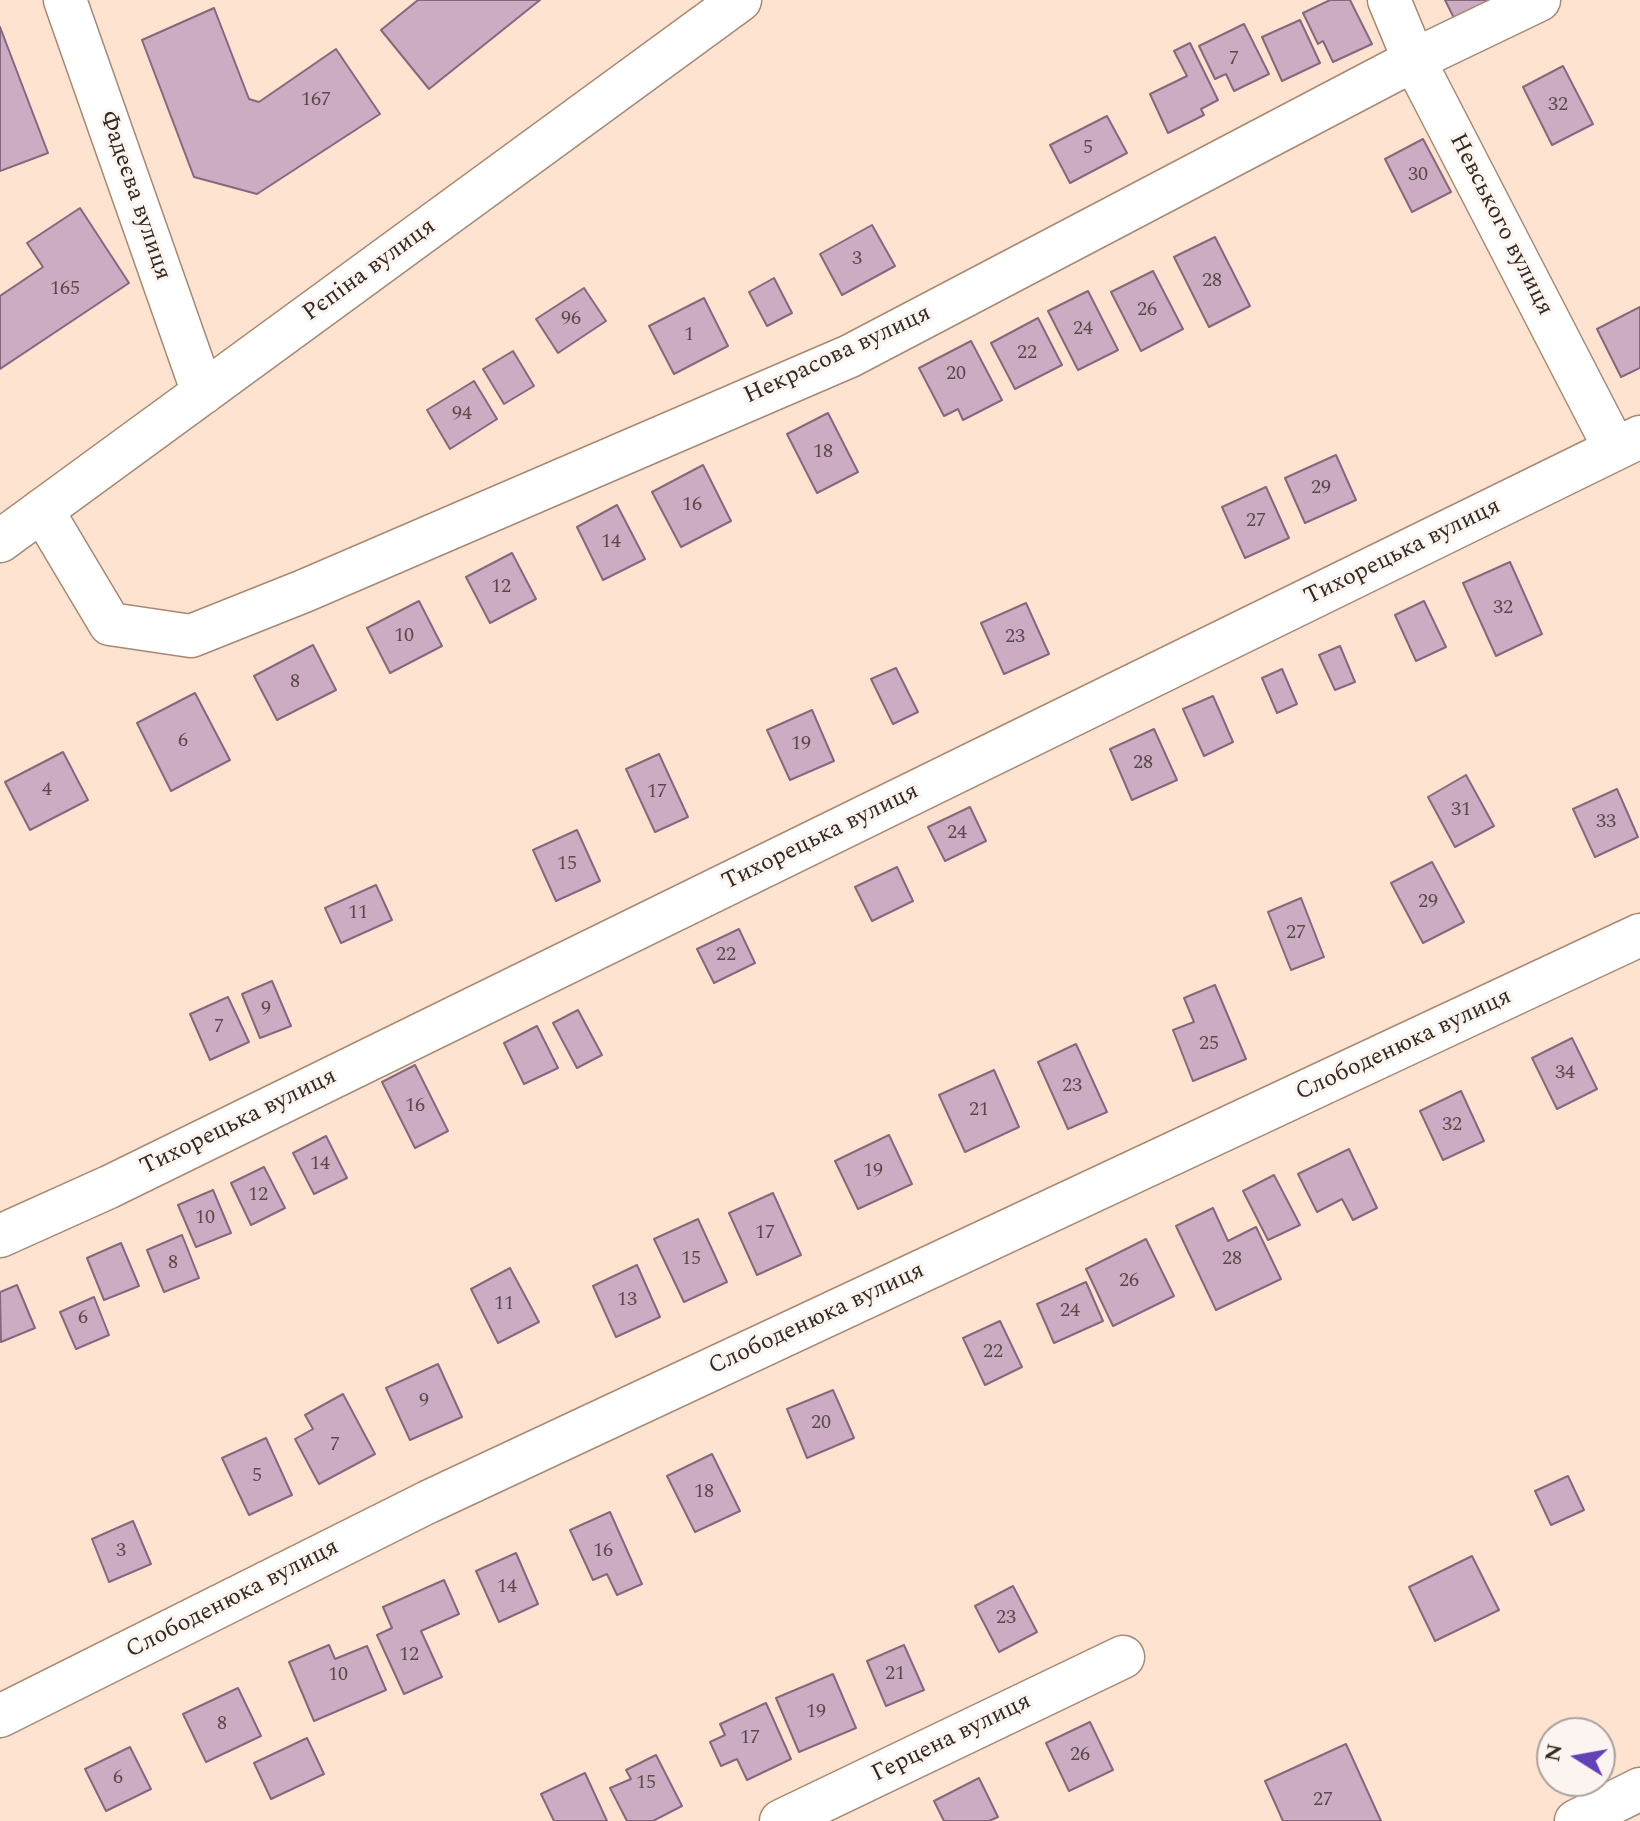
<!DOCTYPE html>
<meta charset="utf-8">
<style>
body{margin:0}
#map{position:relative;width:1640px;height:1821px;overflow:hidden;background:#fee3d0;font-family:Spectral,serif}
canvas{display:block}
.north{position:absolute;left:1536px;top:1717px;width:80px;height:80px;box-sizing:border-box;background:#fbf4f0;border:2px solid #aba29c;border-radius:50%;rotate:281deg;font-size:22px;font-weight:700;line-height:32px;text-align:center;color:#34281f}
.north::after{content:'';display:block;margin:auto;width:28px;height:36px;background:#6241b9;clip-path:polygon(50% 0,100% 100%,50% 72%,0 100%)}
</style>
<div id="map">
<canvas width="1640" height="1821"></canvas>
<div class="north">N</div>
</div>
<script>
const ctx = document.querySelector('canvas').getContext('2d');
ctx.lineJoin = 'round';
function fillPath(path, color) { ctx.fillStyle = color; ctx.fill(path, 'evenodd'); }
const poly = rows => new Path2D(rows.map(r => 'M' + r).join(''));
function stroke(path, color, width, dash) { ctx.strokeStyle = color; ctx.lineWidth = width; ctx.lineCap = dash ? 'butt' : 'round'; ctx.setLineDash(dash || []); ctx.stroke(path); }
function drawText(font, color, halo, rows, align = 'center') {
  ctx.font = font + ' Spectral,serif'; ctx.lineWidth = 6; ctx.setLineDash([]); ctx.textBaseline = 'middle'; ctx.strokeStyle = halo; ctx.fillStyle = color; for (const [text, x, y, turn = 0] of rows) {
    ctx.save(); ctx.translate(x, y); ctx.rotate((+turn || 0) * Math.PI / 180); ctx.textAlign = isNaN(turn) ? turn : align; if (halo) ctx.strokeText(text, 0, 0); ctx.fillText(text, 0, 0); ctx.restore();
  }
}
const building = poly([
 [418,0,540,0,429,89,381,30,418,0],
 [1330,0,1350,0,1372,44,1333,62,1323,41,1318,44,1303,13,1330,0],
 [1445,0,1505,0,1457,24,1445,0],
 [214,8,249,99,259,102,336,49,380,114,257,194,194,177,142,40,214,8],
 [1300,20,1320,63,1282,81,1262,37,1300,20],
 [1244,24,1269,74,1234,91,1226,74,1215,79,1199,46,1244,24],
 [0,27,48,153,0,171,0,27],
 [1190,43,1218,100,1201,109,1204,115,1168,133,1150,94,1187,76,1174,51,1190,43],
 [1563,66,1593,124,1552,145,1523,87,1563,66],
 [1107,116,1127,153,1070,183,1050,145,1107,116],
 [1423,139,1451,192,1412,212,1385,159,1423,139],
 [80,208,129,283,0,369,0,296,43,267,27,243,80,208],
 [872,225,895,266,842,295,820,254,872,225],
 [1215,237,1250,306,1209,327,1174,257,1215,237],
 [1153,271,1183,329,1141,351,1111,292,1153,271],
 [774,278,792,313,767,326,749,292,774,278],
 [584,288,606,321,558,353,536,319,584,288],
 [1088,291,1118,350,1078,370,1048,311,1088,291],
 [704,298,728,346,674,374,649,326,704,298],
 [1640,307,1640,368,1621,377,1597,329,1640,307],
 [1038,318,1062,365,1015,389,991,343,1038,318],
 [971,341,1002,400,963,420,958,409,944,416,919,368,971,341],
 [513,351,534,386,504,404,483,369,513,351],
 [474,381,497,419,450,449,427,410,474,381],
 [828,413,858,472,817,493,787,434,828,413],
 [1336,455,1356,500,1305,523,1285,478,1336,455],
 [703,465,731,521,681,547,652,492,703,465],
 [1266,487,1289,538,1245,558,1222,507,1266,487],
 [617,505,645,559,603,580,577,527,617,505],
 [512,553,536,599,490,623,466,577,512,553],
 [1510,562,1542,634,1496,656,1463,583,1510,562],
 [419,601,442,646,390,673,367,628,419,601],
 [1424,601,1446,647,1416,661,1395,615,1424,601],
 [1026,603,1049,654,1004,674,981,623,1026,603],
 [313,645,336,690,277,720,254,676,313,645],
 [1340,646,1355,682,1335,690,1319,655,1340,646],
 [896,668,918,712,893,724,871,679,896,668],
 [1282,669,1297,704,1277,713,1262,678,1282,669],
 [195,693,230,760,171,791,137,723,195,693],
 [1213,696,1233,742,1204,756,1183,709,1213,696],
 [812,710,834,761,790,780,767,730,812,710],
 [1154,729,1177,780,1132,800,1110,749,1154,729],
 [63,752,88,800,30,830,5,782,63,752],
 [659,754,688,817,655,832,626,769,659,754],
 [1466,775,1494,826,1455,847,1428,797,1466,775],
 [1617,789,1638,837,1595,857,1573,809,1617,789],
 [970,807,986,841,945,861,928,827,970,807],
 [577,830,600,881,556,901,533,850,577,830],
 [1432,862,1464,922,1423,943,1391,883,1432,862],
 [897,867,913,901,872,921,855,887,897,867],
 [376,885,392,920,341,943,325,908,376,885],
 [1301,898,1324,957,1291,970,1268,912,1301,898],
 [739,929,755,963,714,983,697,949,739,929],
 [272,981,291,1026,260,1038,242,994,272,981],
 [1215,985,1246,1059,1193,1081,1173,1030,1194,1022,1184,998,1215,985],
 [228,997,249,1042,210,1060,190,1014,228,997],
 [578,1010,602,1055,577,1068,553,1023,578,1010],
 [537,1026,558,1068,524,1084,504,1043,537,1026],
 [1572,1038,1597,1089,1557,1109,1532,1058,1572,1038],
 [1076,1044,1107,1112,1068,1129,1038,1062,1076,1044],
 [415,1065,448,1131,415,1148,382,1082,415,1065],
 [994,1070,1019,1127,965,1152,939,1095,994,1070],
 [1461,1091,1484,1141,1443,1160,1420,1111,1461,1091],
 [889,1135,912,1184,858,1209,835,1161,889,1135],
 [326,1136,347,1178,314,1194,293,1153,326,1136],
 [1349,1149,1377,1208,1353,1220,1342,1199,1317,1212,1298,1174,1349,1149],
 [264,1167,285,1208,251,1225,231,1183,264,1167],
 [1274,1175,1300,1225,1268,1240,1243,1191,1274,1175],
 [213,1190,231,1233,196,1247,178,1205,213,1190],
 [773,1193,801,1255,757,1275,729,1213,773,1193],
 [1213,1208,1228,1241,1256,1227,1281,1279,1216,1310,1176,1226,1213,1208],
 [698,1219,727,1282,684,1302,654,1239,698,1219],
 [182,1235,199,1278,164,1292,147,1250,182,1235],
 [1146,1239,1174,1296,1113,1326,1086,1269,1146,1239],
 [121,1243,139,1286,104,1300,87,1258,121,1243],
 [637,1265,660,1317,616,1337,593,1286,637,1265],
 [510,1268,539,1322,498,1343,471,1289,510,1268],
 [1086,1282,1103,1321,1054,1343,1037,1304,1086,1282],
 [17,1285,35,1328,1,1342,0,1292,17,1285],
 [94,1297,109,1335,76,1349,60,1312,94,1297],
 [1000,1321,1022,1367,985,1385,963,1338,1000,1321],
 [438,1364,462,1417,410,1440,386,1388,438,1364],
 [833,1390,854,1438,807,1458,787,1409,833,1390],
 [343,1394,375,1454,319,1484,295,1439,313,1429,305,1415,343,1394],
 [266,1438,292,1495,249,1515,222,1458,266,1438],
 [712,1454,740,1511,695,1532,667,1476,712,1454],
 [1568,1476,1584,1510,1551,1525,1535,1491,1568,1476],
 [610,1512,642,1584,617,1595,607,1574,593,1580,570,1530,610,1512],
 [133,1521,151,1564,109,1582,92,1539,133,1521],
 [516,1553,538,1604,499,1622,476,1571,516,1553],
 [1472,1556,1499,1610,1435,1641,1409,1587,1472,1556],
 [444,1580,459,1614,421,1631,442,1677,404,1694,377,1635,392,1628,383,1607,444,1580],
 [1013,1586,1037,1632,999,1652,975,1606,1013,1586],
 [329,1645,335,1659,367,1646,386,1690,314,1721,289,1662,329,1645],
 [904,1645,924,1690,886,1706,867,1661,904,1645],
 [833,1674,856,1728,799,1752,776,1698,833,1674],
 [238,1688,261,1736,206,1762,183,1714,238,1688],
 [766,1703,791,1759,747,1780,737,1759,721,1766,710,1742,725,1735,720,1724,766,1703],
 [1090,1722,1113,1770,1069,1791,1046,1743,1090,1722],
 [307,1738,324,1774,271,1799,254,1763,307,1738],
 [1346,1744,1381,1821,1283,1821,1265,1781,1346,1744],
 [130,1747,151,1789,106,1811,85,1769,130,1747],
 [656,1755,682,1806,653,1821,627,1821,610,1788,631,1779,626,1770,656,1755],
 [585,1773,607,1821,554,1821,541,1794,585,1773],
 [979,1778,998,1817,989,1821,944,1821,934,1801,979,1778]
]);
const minor = poly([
 [65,0,203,393],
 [1389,0,1414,60,1615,449],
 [42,510,110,624,191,636,304,591,850,356,1414,60,1539,0],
 [0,541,740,0],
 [0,1236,109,1187,1640,437],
 [0,1716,428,1502,1640,935],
 [781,1821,1123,1657],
 [1576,1821,1640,1789]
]);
const numberNames = [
 ["7",1234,60],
 ["167",316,101],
 ["32",1558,106],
 ["5",1088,149],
 ["30",1418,176],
 ["3",857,260],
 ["28",1212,282],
 ["165",65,290],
 ["26",1147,311],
 ["96",571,320],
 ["24",1083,330],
 ["1",689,336],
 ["22",1027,354],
 ["20",956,375],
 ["94",462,415],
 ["18",823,453],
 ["29",1321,489],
 ["16",692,506],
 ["27",1256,522],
 ["14",611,543],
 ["12",501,588],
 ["32",1503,609],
 ["10",404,637],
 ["23",1015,638],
 ["8",295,683],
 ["6",183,742],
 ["19",801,745],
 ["28",1143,764],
 ["4",47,791],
 ["17",657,793],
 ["31",1461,811],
 ["33",1606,823],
 ["24",957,834],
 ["15",567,865],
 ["29",1428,903],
 ["11",358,914],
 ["27",1296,934],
 ["22",726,956],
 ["9",266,1010],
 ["7",219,1028],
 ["25",1209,1045],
 ["34",1565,1074],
 ["23",1072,1087],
 ["16",415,1107],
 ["21",979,1111],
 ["32",1452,1126],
 ["14",320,1165],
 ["19",873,1172],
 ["12",258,1196],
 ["10",205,1219],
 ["17",765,1234],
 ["15",691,1260],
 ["28",1232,1260],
 ["8",173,1264],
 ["26",1129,1282],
 ["13",627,1301],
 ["11",504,1305],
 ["24",1070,1312],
 ["6",83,1319],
 ["22",993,1353],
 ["9",424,1402],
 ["20",821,1424],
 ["7",335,1446],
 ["5",257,1477],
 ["18",704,1493],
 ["3",121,1552],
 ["16",603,1552],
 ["14",507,1588],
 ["23",1006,1619],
 ["12",409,1656],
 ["21",895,1675],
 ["10",338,1676],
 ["19",816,1713],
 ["8",222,1725],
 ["17",750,1739],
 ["26",1080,1756],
 ["6",118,1779],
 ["15",646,1784],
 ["27",1323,1801]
];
const streetNames = [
 ["Фадеєва вулиця",134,196,71],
 ["Невського вулиця",1500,225,63],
 ["Рєпіна вулиця",370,271,-36],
 ["Некрасова вулиця",838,356,-25],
 ["Тихорецька вулиця",1403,553,-26],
 ["Тихорецька вулиця",821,838,-26],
 ["Слободенюка вулиця",1404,1046,-25],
 ["Тихорецька вулиця",239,1123,-26],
 ["Слободенюка вулиця",817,1320,-25],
 ["Слободенюка вулиця",233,1600,-27],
 ["Герцена вулиця",952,1739,-26]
];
fillPath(building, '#ccacc3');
stroke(building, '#86687e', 2);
stroke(minor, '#a78873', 45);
stroke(minor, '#fff', 42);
drawText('20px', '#5a4948', null, numberNames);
drawText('24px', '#34281f', '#fbf4f0', streetNames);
</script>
